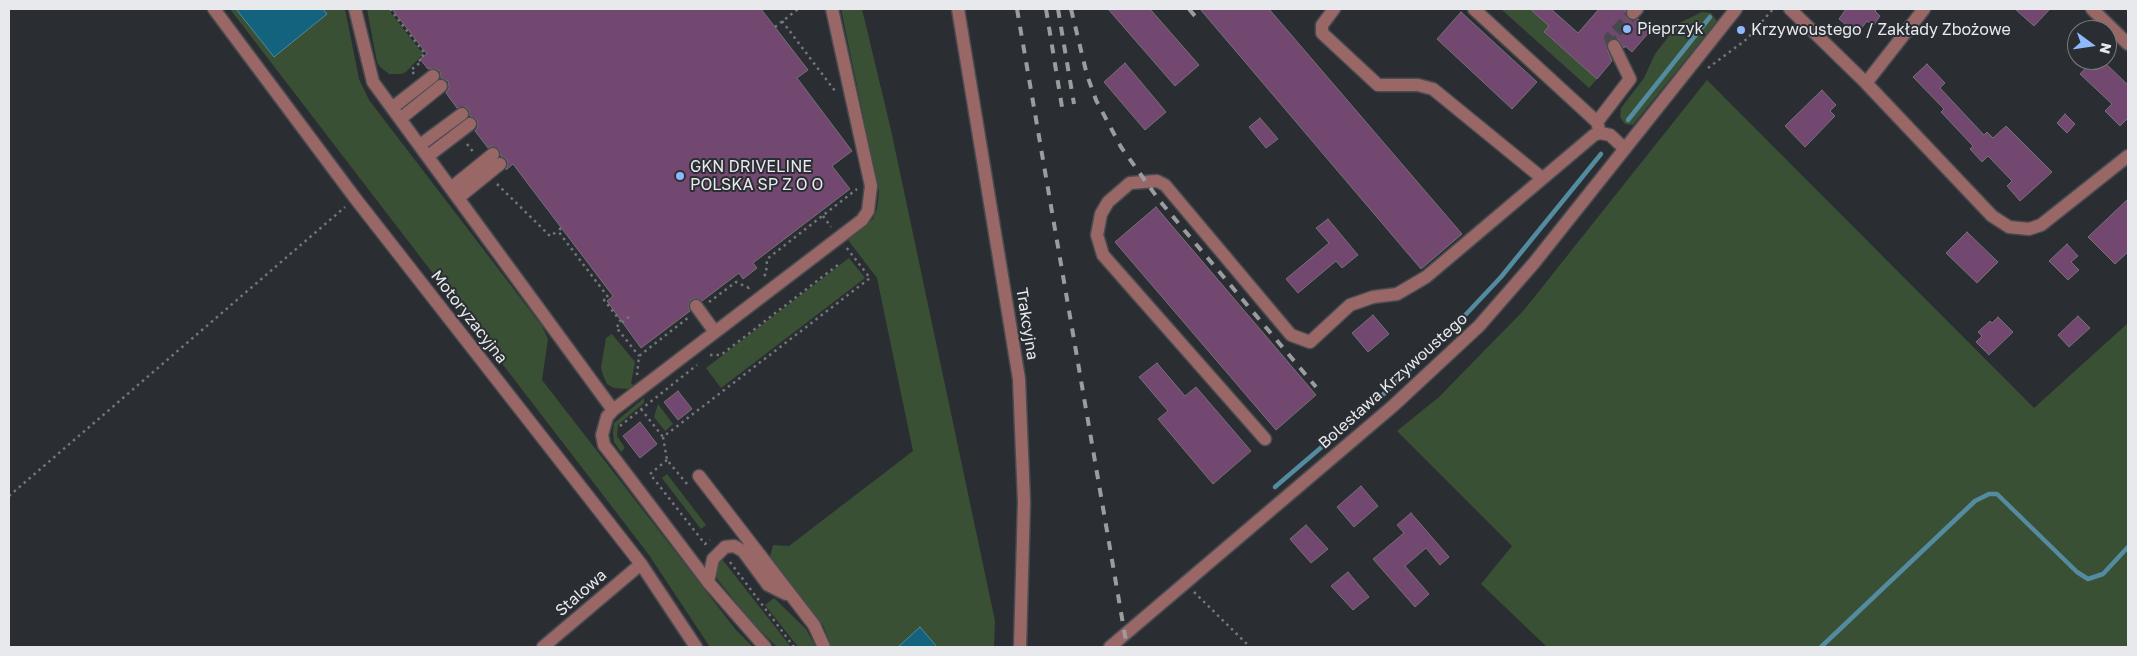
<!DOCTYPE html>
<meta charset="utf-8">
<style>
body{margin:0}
#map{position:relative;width:2137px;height:656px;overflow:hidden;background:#2a2e33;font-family:"Golos Text",sans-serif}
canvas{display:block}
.frame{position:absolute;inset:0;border:10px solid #e7e9ec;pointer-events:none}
.north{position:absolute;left:2067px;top:20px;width:50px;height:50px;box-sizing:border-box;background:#2a2e33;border:1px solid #76797d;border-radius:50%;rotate:104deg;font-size:14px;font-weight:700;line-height:20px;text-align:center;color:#e7e9ec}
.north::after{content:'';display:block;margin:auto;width:18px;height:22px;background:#8eb9fd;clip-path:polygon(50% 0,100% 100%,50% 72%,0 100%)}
</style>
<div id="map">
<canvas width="2137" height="656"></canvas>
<div class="frame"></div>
<div class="north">N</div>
</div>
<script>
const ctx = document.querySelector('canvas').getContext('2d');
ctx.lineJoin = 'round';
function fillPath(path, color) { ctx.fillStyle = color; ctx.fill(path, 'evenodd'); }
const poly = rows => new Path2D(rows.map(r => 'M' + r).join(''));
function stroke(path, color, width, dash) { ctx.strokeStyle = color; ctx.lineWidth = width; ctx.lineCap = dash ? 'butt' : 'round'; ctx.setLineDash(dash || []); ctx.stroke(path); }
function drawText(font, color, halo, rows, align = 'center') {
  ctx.font = font + ' "Golos Text",sans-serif'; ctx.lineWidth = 4; ctx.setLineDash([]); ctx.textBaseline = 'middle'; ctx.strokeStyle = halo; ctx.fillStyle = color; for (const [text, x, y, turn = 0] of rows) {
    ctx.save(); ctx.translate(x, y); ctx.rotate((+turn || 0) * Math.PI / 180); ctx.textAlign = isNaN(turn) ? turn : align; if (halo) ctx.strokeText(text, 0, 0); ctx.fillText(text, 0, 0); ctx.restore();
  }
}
const green = poly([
 [230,9,236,9,274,57,327,14,323,9,345,9,359,79,369,100,542,326,548,339,542,380,736,630,753,647,710,647,649,555],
 [367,9,388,9,423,54,406,72,401,74,389,74,380,67,377,62],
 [841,9,862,9,891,130,995,621,994,647,937,647,920,627,898,647,831,647,824,627,770,557,773,545,789,546,913,451,877,278,848,240,873,219,877,209,879,192],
 [1501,9,1530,9,1550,26,1544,33,1597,79,1589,88],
 [1702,12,1711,13,1717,21,1633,125,1625,124,1620,117,1621,108,1644,78,1655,54,1679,23],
 [1707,80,2034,408,2128,323,2128,647,1547,647,1481,584,1512,546,1397,431,1439,397,1524,310],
 [849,258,865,278,721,388,706,368],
 [612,334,635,362,631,383,634,386,628,389,614,388,607,384,603,375,601,368,606,338],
 [644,398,644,403,618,425,617,436,625,448,621,452,614,442,613,433,614,423],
 [658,404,673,424,665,431,654,417],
 [667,474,706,525,701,529,662,478],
 [722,559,791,647,777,647,750,620,718,580,715,574,717,564],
 [774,598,806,629,816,647,798,647,765,605]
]);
const water = poly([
 [236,9,323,9,327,14,274,57,236,9],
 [920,627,937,647,898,647,920,627]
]);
const stream = poly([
 [1628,120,1710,17],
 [1275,487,1386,392,1455,326,1501,277,1601,154],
 [1821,647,1975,501,1989,494,1997,494,2077,572,2088,579,2103,574,2128,547]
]);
const building = poly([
 [392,9,761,9,808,70,797,78,852,151,832,166,850,189,753,263,757,268,743,279,739,273,702,301,696,298,691,300,688,306,690,311,641,348,607,301,613,296,513,164,506,170,508,162,506,159,501,156,499,149,492,146,488,148,475,131,478,127,477,120,470,116,469,110,466,107,457,108,446,93,449,88,448,81,441,78,440,71,436,69,428,69,420,59,427,54,392,9],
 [1108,9,1150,9,1199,65,1175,86,1108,9],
 [1200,9,1269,9,1462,234,1421,269,1200,9],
 [1530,9,1551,9,1578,33,1599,9,1626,9,1625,15,1628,19,1631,21,1638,19,1651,30,1632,52,1625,46,1624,48,1618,39,1614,38,1608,41,1607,49,1612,61,1597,79,1544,32,1549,26,1530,9],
 [1846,9,1877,9,1875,11,1880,16,1873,26,1867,21,1857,34,1839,19,1846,9],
 [2015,9,2050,9,2034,26,2015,9],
 [1461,12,1537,82,1512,109,1437,39,1461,12],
 [2093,60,2102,60,2128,85,2128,118,2120,126,2105,111,2112,104,2080,74,2093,60],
 [1125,63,1166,112,1145,130,1104,82,1125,63],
 [1927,64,1945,83,1940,88,1984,135,1987,132,1993,138,2006,126,2052,172,2020,201,2007,186,2012,181,1988,156,1982,162,1970,149,1973,146,1941,112,1944,109,1913,77,1927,64],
 [1822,90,1836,105,1830,111,1835,116,1805,147,1785,126,1822,90],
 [2065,114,2075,124,2067,133,2057,123,2065,114],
 [1260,118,1278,139,1266,148,1249,127,1260,118],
 [2128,199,2128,252,2115,264,2088,237,2128,199],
 [1156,207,1316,395,1276,430,1115,242,1156,207],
 [1328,219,1358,255,1342,268,1336,261,1298,293,1286,279,1329,243,1316,228,1328,219],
 [1967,232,1998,262,1977,283,1946,253,1967,232],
 [2067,244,2078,256,2071,262,2079,270,2068,280,2049,261,2067,244],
 [1373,315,1389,334,1368,352,1352,333,1373,315],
 [2078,316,2090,328,2069,347,2058,335,2078,316],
 [1998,317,2013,332,1989,355,1976,342,1982,336,1978,332,1990,321,1992,323,1998,317],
 [1157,363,1185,396,1196,387,1251,451,1213,484,1158,419,1168,411,1139,377,1157,363],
 [678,391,692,409,678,420,664,402,678,391],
 [640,422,657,444,640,458,623,436,640,422],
 [1361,486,1378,506,1354,527,1337,507,1361,486],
 [1411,513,1449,557,1440,565,1426,548,1405,566,1429,594,1415,607,1373,559,1404,533,1397,525,1411,513],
 [1306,525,1328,549,1311,563,1290,539,1306,525],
 [1348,572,1369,597,1353,610,1331,586,1348,572]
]);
const minorTunnel = poly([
 [1614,46,1610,38,1633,13]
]);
const path = poly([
 [390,9,425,54,419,59,421,62],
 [782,21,835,91],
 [775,27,798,9],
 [1708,68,1747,39,1773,9],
 [414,74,411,70,422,61],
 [467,144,474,153],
 [497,184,550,236,558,231],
 [823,216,831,227],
 [561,228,558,231,608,297,604,300,622,323],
 [764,276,766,274,767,259,857,189],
 [709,302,736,282,749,288,750,287],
 [629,317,616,327,639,356],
 [710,355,721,355,839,264],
 [637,375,639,356,689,317],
 [641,409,663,437],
 [620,426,697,365],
 [667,460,650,474,705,544,710,540],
 [687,484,667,460,663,437,870,278,846,247],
 [9,496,345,207],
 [730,562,794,647],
 [1194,592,1250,647]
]);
const minor = poly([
 [214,9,355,198,641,564,696,647],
 [355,9,373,82,613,410],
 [958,9,1019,379,1024,502,1020,647],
 [1334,9,1322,25,1322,33,1378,85,1418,85,1433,89,1542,178],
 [1474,9,1597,122,1600,133],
 [1790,9,1866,83,1992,216,2009,227,2029,229,2041,225,2128,156],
 [2092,9,2128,44],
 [1633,13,1637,9],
 [1866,83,1924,9],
 [392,108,433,76],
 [400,119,441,86],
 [1597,122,1630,79,1614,46],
 [420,145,462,114],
 [428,156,470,124],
 [451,188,493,154],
 [458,198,500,164],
 [696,306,715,332],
 [1265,439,1103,255,1097,235,1101,214,1108,202,1130,183,1157,181,1165,185,1291,335,1310,342,1350,305,1373,297,1397,294,1426,277,1594,135,1600,133,1610,135,1624,148],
 [699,476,814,625,824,647],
 [708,582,713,559,725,547,734,546,743,551,768,585,786,594],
 [543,647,641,564],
 [765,647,708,582,621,467,604,445,602,435,607,417,613,410,862,220,868,211,871,186,832,9],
 [1110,647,1393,406,1479,326,1534,263,1736,9]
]);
const rail = poly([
 [1017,9,1127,647],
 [1046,9,1062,107],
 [1058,9,1074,104],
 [1071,9,1087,75,1096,100,1121,147,1159,200,1316,387],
 [1189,9,1200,22]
]);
const markers = [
 [1627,29,5,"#8eb9fd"],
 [1741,30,5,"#8eb9fd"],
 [680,176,5,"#8eb9fd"]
];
const poiNames = [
 ["Pieprzyk",1637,29],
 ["Krzywoustego / Zakłady Zbożowe",1751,30],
 ["GKN DRIVELINE",690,167],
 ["POLSKA SP Z O O",690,185]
];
const streetNames = [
 ["Motoryzacyjna",469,317,52],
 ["Trakcyjna",1027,324,81],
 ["Bolesława Krzywoustego",1393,381,-42],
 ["Stalowa",581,593,-41]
];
fillPath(green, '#395034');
fillPath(water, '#13637f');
stroke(water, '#538ba0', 1);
stroke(stream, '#538ba0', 4.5);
fillPath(building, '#724770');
stroke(building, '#767175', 1);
stroke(minorTunnel, '#464a4f', 12, [12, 6]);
stroke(minor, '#484c51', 15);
stroke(path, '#73777b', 2.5, [2.5, 4]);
stroke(minor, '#996766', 12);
stroke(rail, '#9a9ca0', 4, [9, 9]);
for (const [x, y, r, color] of markers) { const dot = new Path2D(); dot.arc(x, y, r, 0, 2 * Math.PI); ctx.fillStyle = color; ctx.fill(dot); stroke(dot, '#2a2e33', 2); }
drawText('16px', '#e7e9ec', '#2a2e33', poiNames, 'left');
drawText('16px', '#e7e9ec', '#2a2e33', streetNames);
</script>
